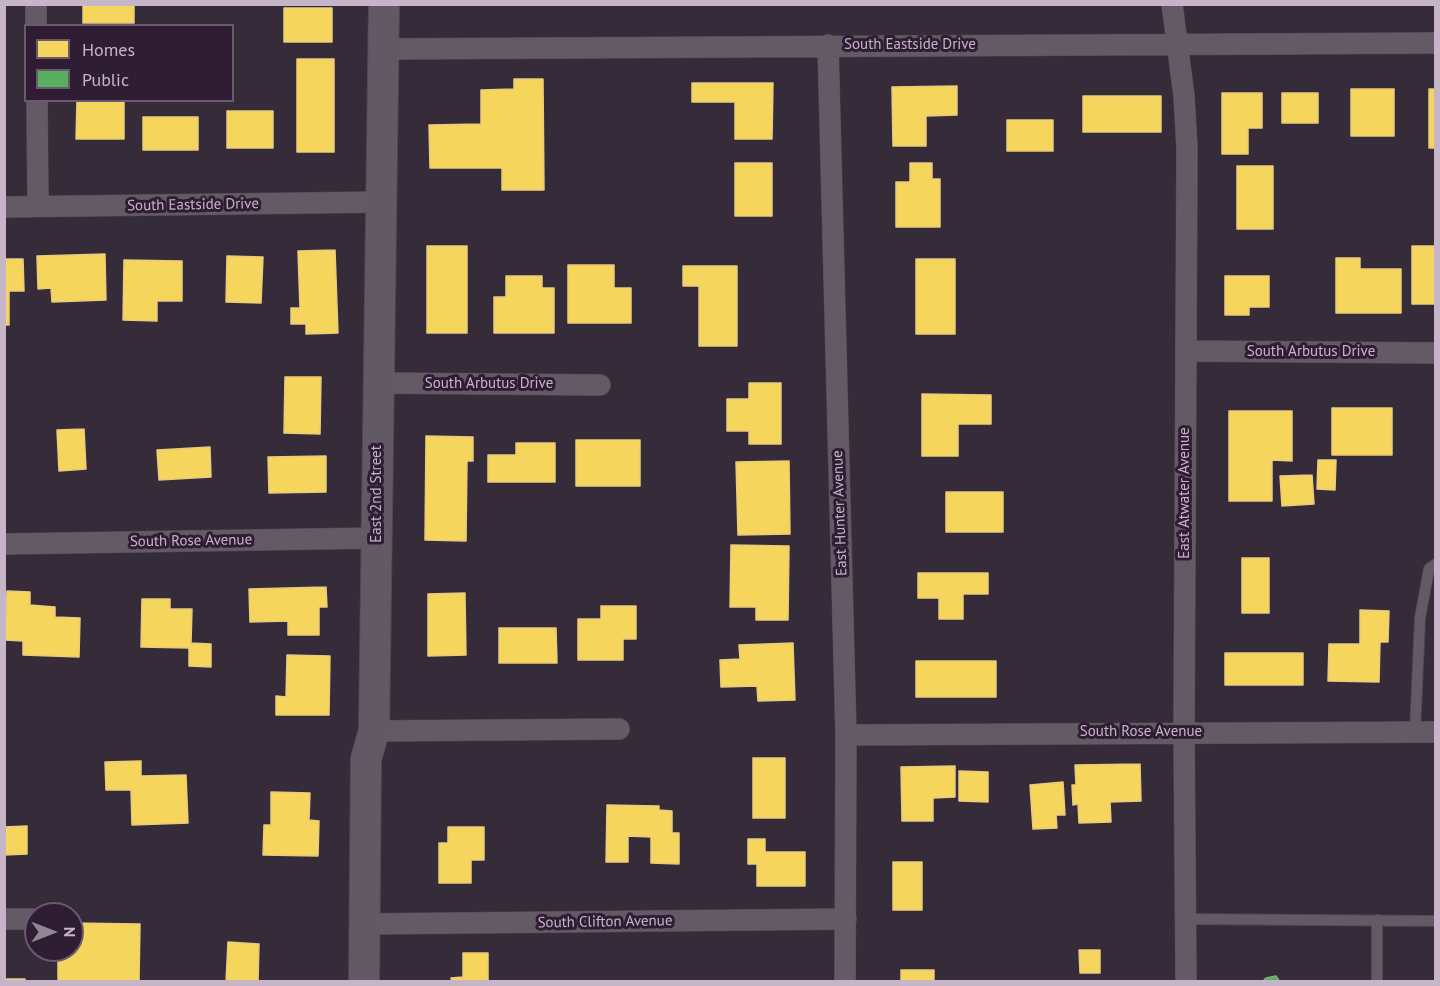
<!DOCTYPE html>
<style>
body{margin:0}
#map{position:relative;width:1440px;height:986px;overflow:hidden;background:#362b38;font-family:"PT Sans",sans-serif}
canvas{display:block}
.frame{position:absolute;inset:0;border:6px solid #c6b5c9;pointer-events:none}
.legend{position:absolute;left:24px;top:24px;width:210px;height:78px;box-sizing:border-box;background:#2f1d33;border:2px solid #6b5a6f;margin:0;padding:8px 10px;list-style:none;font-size:18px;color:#c6b5c9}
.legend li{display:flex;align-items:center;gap:12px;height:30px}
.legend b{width:30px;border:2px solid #6b5a6f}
.north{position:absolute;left:24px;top:902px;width:60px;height:60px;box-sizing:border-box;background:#2f1d33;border:2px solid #6b5a6f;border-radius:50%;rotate:90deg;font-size:16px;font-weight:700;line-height:24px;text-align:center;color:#c6b5c9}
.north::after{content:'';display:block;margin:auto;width:21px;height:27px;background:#948596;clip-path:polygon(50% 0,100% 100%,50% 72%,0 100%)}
</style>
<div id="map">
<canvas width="1440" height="986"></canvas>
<div class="frame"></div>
<ul class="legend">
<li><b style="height:16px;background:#f6d55c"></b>Homes</li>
<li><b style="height:16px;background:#5aae61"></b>Public</li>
</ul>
<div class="north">N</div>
</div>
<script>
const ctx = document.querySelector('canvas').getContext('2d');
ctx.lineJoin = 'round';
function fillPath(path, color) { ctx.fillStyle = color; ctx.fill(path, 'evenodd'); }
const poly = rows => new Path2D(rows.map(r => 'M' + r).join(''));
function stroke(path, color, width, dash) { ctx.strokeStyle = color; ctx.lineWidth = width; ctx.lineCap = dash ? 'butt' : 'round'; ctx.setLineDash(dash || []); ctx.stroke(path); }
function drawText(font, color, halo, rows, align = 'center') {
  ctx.font = font + ' "PT Sans",sans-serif'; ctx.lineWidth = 6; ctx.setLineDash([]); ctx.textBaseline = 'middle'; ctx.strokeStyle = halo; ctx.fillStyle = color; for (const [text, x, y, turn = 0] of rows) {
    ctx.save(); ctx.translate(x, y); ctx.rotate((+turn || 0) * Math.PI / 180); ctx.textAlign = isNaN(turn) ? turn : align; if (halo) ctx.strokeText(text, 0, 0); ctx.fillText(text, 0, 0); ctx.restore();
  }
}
const homes = poly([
 [83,4,134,4,134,23,83,23,83,4],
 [284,8,332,8,332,42,284,42,284,8],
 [297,59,334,59,334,152,297,152,297,59],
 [514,79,543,79,544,190,502,190,502,168,430,168,429,125,481,124,481,90,514,89,514,79],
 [692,83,773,83,772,139,735,139,735,102,692,102,692,83],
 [957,86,957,115,926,116,926,146,893,146,892,87,957,86],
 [1351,89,1394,89,1394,136,1351,136,1351,89],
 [1429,89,1436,89,1436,148,1429,148,1429,89],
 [1222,93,1262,93,1262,128,1248,128,1248,154,1222,154,1222,93],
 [1282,93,1318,93,1318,123,1282,123,1282,93],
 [1083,96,1161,96,1161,132,1083,132,1083,96],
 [88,100,124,100,124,139,76,139,77,101,88,100],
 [227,111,273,111,273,148,227,148,227,111],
 [143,117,198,117,198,150,143,150,143,117],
 [1007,120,1053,120,1053,151,1007,151,1007,120],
 [735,163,772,163,772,216,735,216,735,163],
 [910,163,932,163,932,179,940,179,940,227,896,227,896,182,910,182,910,163],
 [1237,166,1273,166,1273,229,1237,229,1237,166],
 [427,246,467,246,467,333,427,333,427,246],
 [1412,246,1436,246,1436,304,1412,304,1412,246],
 [335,250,338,333,306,334,306,324,291,324,291,308,300,308,298,251,335,250],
 [105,254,106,300,52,302,51,288,38,289,37,256,105,254],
 [227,256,263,257,261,303,226,302,227,256],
 [1336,258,1360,258,1360,269,1401,269,1401,313,1336,313,1336,258],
 [4,259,23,259,24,291,9,291,9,325,4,325,4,259],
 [916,259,955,259,955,334,916,334,916,259],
 [124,260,182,261,182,301,157,301,157,321,123,320,124,260],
 [568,265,614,265,614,288,631,288,631,323,568,323,568,265],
 [683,266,737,266,737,346,699,346,699,286,683,286,683,266],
 [506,276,542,276,542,288,554,288,554,333,494,333,494,297,506,297,506,276],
 [1225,276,1269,276,1269,307,1249,307,1249,315,1225,315,1225,276],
 [285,377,321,377,320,434,284,433,285,377],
 [749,383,781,383,781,444,749,444,749,431,727,431,727,399,749,399,749,383],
 [922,394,991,395,991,424,958,424,958,456,922,456,922,394],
 [1332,408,1392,408,1392,455,1332,455,1332,408],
 [1229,411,1292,411,1292,461,1272,460,1272,501,1229,501,1229,411],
 [84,429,86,469,59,471,57,430,84,429],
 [426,436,473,437,473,461,467,461,466,541,425,540,426,436],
 [576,440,640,440,640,486,576,486,576,440],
 [516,443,555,443,555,482,488,482,488,455,516,455,516,443],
 [210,447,211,477,159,480,157,450,210,447],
 [326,456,326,492,269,493,268,457,326,456],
 [1318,460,1336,460,1335,490,1317,489,1318,460],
 [789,461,790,534,738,535,736,462,789,461],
 [1312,475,1314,504,1282,506,1280,476,1312,475],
 [946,492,1003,492,1003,532,946,532,946,492],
 [731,545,789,546,788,620,756,620,756,607,730,607,731,545],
 [1242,558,1269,558,1269,613,1242,613,1242,558],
 [918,573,988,573,988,594,963,594,963,619,939,619,939,598,918,598,918,573],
 [326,587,327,607,319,607,319,635,288,635,288,621,250,622,249,589,326,587],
 [7,591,30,592,30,605,55,607,55,617,80,618,79,657,23,655,23,641,5,640,7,591],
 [465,593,466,655,428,656,428,594,465,593],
 [142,599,170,599,170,609,192,609,191,643,211,644,211,667,189,666,189,648,141,647,142,599],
 [601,606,636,606,636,639,623,639,623,660,578,660,578,619,601,619,601,606],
 [1360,610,1389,611,1388,642,1380,642,1379,682,1328,681,1329,644,1360,644,1360,610],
 [499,628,556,628,557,663,499,663,499,628],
 [793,643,795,700,758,701,757,686,721,687,720,660,740,659,739,645,793,643],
 [1225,653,1303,653,1303,685,1225,685,1225,653],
 [287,655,330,656,329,715,276,715,276,696,286,697,287,655],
 [916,661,996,661,996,697,916,697,916,661],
 [753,758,785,758,785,818,753,818,753,758],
 [141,761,141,776,186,775,188,823,132,825,131,790,106,790,105,762,141,761],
 [1140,764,1141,801,1110,802,1111,822,1079,823,1078,804,1073,805,1072,785,1076,785,1075,765,1140,764],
 [955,766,955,797,933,798,933,821,902,821,901,767,955,766],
 [959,771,988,772,988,802,959,801,959,771],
 [1063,782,1065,815,1056,815,1057,828,1033,829,1030,785,1063,782],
 [271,792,310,793,309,820,319,821,318,856,263,855,264,825,271,825,271,792],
 [607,805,659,806,659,810,672,811,672,833,679,833,679,864,651,863,651,837,628,836,628,862,606,862,607,805],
 [27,826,27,854,4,855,4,827,27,826],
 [448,827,484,827,484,860,471,860,471,883,439,883,439,843,448,843,448,827],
 [748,839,765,839,765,852,805,852,805,886,757,886,757,864,748,864,748,839],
 [893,862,922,862,922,910,893,910,893,862],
 [72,923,140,924,139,982,58,982,58,950,72,950,72,923],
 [228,942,259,944,258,982,226,982,228,942],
 [1079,950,1100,950,1100,973,1080,973,1079,950],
 [463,953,488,953,488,982,452,982,451,978,463,977,463,953],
 [901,970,934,970,934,982,901,982,901,970],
 [4,979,25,979,25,982,4,982,4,979]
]);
const public = poly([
 [1276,976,1280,982,1262,982,1266,978,1276,976]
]);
const lane = poly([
 [1415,732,1420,618,1429,569,1436,564],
 [1185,919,1436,921],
 [1377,920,1377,982]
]);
const street = poly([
 [36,4,36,26],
 [1172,4,1184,96,1187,148,1184,732,1186,982],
 [828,45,846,735,845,982],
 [384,49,1436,43],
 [37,100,38,206],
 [4,207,381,202],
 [1186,351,1436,353],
 [378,383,600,385],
 [4,544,377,538],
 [374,731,619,729],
 [846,735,1436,732],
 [4,919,32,919],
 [365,924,846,919]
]);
const secondary = poly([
 [364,982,366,759,374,731,384,4]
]);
const streetNames = [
 ["South Eastside Drive",910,45],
 ["South Eastside Drive",193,205,-1],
 ["South Arbutus Drive",1311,352],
 ["South Arbutus Drive",489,384],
 ["East Atwater Avenue",1185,493,-90],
 ["East 2nd Street",377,494,-90],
 ["East Hunter Avenue",840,513,-92],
 ["South Rose Avenue",191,541,-1],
 ["South Rose Avenue",1141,732],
 ["South Clifton Avenue",605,922,-1]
];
fillPath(homes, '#f6d55c');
stroke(homes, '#e8cb7d', 1.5);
fillPath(public, '#5aae61');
stroke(public, '#7ab080', 1.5);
stroke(lane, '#4f4751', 12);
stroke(street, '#4f4751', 22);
stroke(secondary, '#534855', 32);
stroke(lane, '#645a66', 10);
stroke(street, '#645a66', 21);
stroke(secondary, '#635964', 30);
drawText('15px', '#c6b5c9', '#2f1d33', streetNames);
</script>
